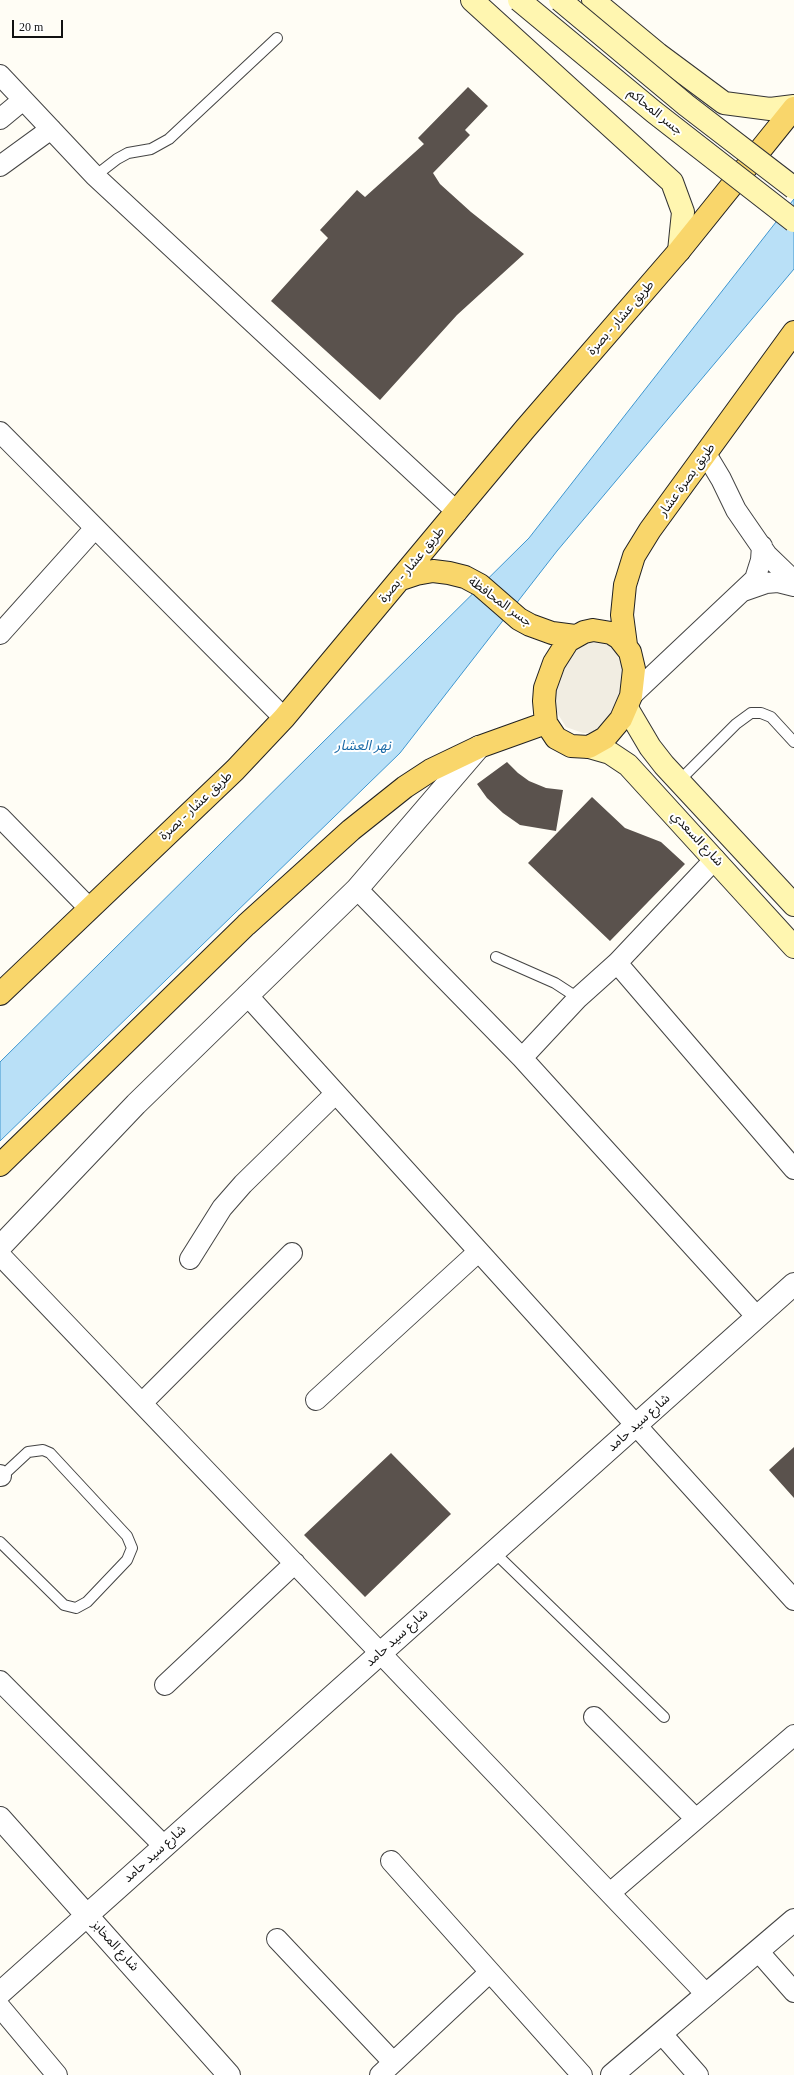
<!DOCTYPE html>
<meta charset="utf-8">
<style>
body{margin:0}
#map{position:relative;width:794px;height:2075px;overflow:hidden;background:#fffdf5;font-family:"Times New Roman",serif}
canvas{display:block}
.scale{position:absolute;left:12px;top:20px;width:51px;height:18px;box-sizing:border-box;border:2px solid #111;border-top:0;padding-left:5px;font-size:12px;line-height:14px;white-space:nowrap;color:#111;-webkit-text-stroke:3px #fff;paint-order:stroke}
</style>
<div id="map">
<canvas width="794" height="2075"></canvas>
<div class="scale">20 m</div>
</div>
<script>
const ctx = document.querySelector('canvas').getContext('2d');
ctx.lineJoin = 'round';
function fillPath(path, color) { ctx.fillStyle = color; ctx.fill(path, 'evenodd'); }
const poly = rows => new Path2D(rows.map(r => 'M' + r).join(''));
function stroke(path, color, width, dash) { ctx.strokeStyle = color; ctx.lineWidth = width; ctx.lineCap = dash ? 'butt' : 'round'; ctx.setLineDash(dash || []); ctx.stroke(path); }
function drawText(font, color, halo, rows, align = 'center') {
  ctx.font = font + ' "Times New Roman","Noto Sans Arabic",serif'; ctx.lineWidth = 4; ctx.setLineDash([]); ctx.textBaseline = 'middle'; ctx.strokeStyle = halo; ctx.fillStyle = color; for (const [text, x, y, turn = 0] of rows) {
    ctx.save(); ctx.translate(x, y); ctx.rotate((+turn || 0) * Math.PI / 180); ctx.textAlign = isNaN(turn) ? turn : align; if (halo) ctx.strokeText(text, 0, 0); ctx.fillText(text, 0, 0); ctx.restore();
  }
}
const plaza = poly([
 [588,641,603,641,615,650,622,665,624,684,609,723,593,733,583,733,566,727,556,711,554,702,558,681,562,670,576,650]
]);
const water = poly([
 [794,199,794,269,557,551,400,753,0,1141,0,1062,529,538,794,199]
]);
const building = poly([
 [468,87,488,106,465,130,470,135,433,173,440,184,471,212,524,254,457,315,380,400,271,301,328,238,320,230,357,190,365,197,424,144,418,138],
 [507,762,518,773,529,781,546,788,563,790,556,831,520,825,503,813,487,798,477,784],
 [592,797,625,828,661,842,685,864,610,941,528,863],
 [794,1447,794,1498,769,1470],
 [391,1453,451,1514,365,1597,304,1535]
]);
const service = poly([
 [95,176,117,159,128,153,151,149,169,139,277,38],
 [679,781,736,724,751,713,761,713,771,717,794,742],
 [496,957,555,983,578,998],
 [0,1478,28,1452,43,1450,50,1453,127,1536,132,1548,127,1560,87,1602,76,1608,64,1605,0,1542],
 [494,1552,664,1717]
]);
const minor = poly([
 [0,75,95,176,457,512],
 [0,119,23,100],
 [0,166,51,129],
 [0,432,284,718],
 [706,454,721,479,736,510,767,555,794,581],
 [743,591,766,583,778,582,794,586],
 [0,634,95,528],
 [631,696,755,579,761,560,762,546],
 [0,817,89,908],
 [357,889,522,1058,757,1317],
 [617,963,794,1169],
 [247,995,794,1600],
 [522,1058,578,998,617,963,715,859],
 [0,1255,707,1995],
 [190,1259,222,1208,243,1184,335,1094],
 [316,1400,478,1252],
 [142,1403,292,1253],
 [0,1475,1,1476],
 [0,1681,164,1846],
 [165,1685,295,1563],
 [594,1717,696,1819],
 [391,1861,582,2075],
 [610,1893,794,1735],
 [277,1939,393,2062],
 [758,1951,794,1992],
 [0,2007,57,2075],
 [661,2033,698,2075],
 [380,2075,490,1972]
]);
const tertiary = poly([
 [0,1247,136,1104,357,889,479,747],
 [0,1818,229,2075],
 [0,1993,794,1284],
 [612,2075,794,1920]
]);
const secondary = poly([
 [472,0,672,182,683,212,679,251],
 [593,0,658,54,724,103,770,109,794,106],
 [627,708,650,747,664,765,794,905],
 [589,747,610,753,628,765,794,947]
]);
const primary = poly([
 [401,579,416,574,433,571,449,573,465,577,480,585,519,619,530,625,552,633,575,636],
 [593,630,611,633,619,638,630,652,634,669,631,696,621,719,605,738,589,747,571,746,556,738,546,723,544,701,545,688,554,663,568,641,584,632,593,630],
 [626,645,622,615,625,585,634,556,650,530,794,332],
 [0,994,235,770,284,718,525,429,679,251,794,108],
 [0,1165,246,925,351,830,405,787,431,770,479,747,546,723]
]);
const secondaryBridge = poly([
 [519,0,654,112,794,221],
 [560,0,686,105,794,188]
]);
const streetNames = [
 ["جسر المحاكم",655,112,39],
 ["طريق عشار - بصرة",621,318,-49],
 ["طريق بصرة عشار",687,480,-54],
 ["طريق عشار - بصرة",412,565,-50],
 ["جسر المحافظة",500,602,36],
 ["طريق عشار - بصرة",196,806,-43],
 ["شارع السعدي",697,839,47],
 ["شارع سيد حامد",639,1423,-42],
 ["شارع سيد حامد",397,1638,-42],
 ["شارع سيد حامد",155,1854,-42],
 ["شارع المخابز",115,1946,48]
];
const waterNames = [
 ["نهر العشار",363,746]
];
fillPath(plaza, '#f1ede2');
fillPath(water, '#b9e0f7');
stroke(water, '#3f96cf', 1);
fillPath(building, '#5a524d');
stroke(service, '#444', 12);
stroke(minor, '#444', 22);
stroke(tertiary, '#444', 24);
stroke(secondary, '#333', 24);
stroke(primary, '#222', 24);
stroke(service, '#fff', 10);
stroke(minor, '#fff', 20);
stroke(tertiary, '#fff', 22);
stroke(secondary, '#fff6b0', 22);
stroke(primary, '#f9d66b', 22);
stroke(secondaryBridge, '#333', 24, []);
stroke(secondaryBridge, '#fff6b0', 22);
drawText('13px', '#111', '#fff', streetNames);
drawText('italic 14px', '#1768a6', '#fff', waterNames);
</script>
